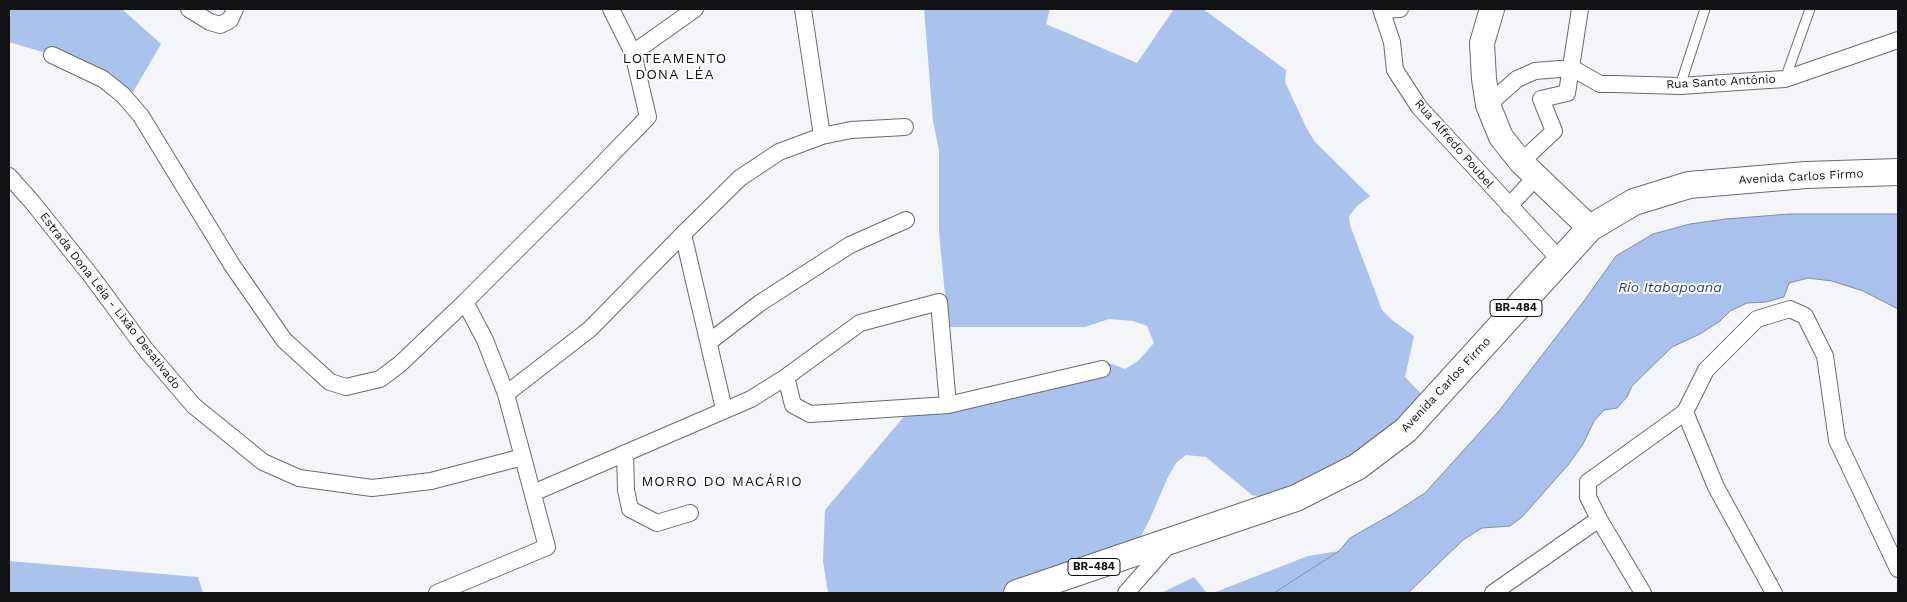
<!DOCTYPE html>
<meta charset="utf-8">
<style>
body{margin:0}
#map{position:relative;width:1907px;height:602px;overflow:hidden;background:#f3f5f9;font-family:"Work Sans",sans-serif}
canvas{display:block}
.frame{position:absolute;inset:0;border:10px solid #111213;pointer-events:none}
</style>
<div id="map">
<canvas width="1907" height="602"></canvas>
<div class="frame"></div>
</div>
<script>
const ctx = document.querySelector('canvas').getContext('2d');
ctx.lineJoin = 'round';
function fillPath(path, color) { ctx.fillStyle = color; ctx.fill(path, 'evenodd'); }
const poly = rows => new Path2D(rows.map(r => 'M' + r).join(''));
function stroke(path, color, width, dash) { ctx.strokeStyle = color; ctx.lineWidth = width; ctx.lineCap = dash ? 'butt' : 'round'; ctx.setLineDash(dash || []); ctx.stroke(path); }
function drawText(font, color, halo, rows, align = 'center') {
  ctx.font = font + ' "Work Sans",sans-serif'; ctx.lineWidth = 4; ctx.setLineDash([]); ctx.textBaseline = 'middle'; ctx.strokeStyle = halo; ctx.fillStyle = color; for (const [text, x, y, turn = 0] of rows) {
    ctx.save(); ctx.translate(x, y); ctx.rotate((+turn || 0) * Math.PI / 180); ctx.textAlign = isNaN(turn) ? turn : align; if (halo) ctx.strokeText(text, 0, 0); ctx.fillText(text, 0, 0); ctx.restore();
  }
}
const forest = poly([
 [9,9,122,9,161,44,129,99,53,55,9,42],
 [924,9,1050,9,1046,24,1137,63,1174,9,1203,9,1286,70,1285,82,1307,129,1315,142,1370,196,1357,206,1349,216,1350,225,1382,310,1392,320,1414,336,1405,377,1431,404,1286,501,1252,495,1206,457,1186,455,1176,463,1167,479,1149,521,1134,549,1044,577,1001,593,828,593,823,561,825,510,912,407,1090,366,1112,364,1125,369,1138,361,1154,343,1147,326,1133,321,1109,319,1085,327,948,327,939,231,939,151,933,121],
 [1339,551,1274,593,1213,593,1308,556],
 [9,561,198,577,203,593,9,593],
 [1194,577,1207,593,1161,593]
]);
const water = poly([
 [1789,214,1898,214,1898,309,1863,291,1832,281,1808,278,1789,283,1784,297,1766,302,1747,303,1730,311,1720,321,1700,334,1672,347,1632,386,1627,397,1617,408,1604,410,1594,421,1583,444,1568,465,1522,517,1510,526,1482,528,1463,540,1408,593,1274,593,1339,551,1350,538,1394,513,1425,493,1499,411,1584,301,1616,256,1653,234,1690,224,1726,219,1789,214]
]);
const lane = poly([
 [1785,79,1810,9],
 [1680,86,1705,9]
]);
const street = poly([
 [189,9,210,22,220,25,230,20,235,9],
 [803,9,822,136],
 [1381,9,1392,42,1395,70,1419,107,1561,261],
 [1382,10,1400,9],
 [633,53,695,9],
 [52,55,103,79,123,95,141,116,232,265,284,340,330,382,346,387,380,379,400,364,465,302,582,185,648,117,633,53,611,9],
 [1488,105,1517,79,1535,71,1572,68,1600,84,1614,84,1680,86,1753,81,1785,79,1898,40],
 [1521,162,1554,131,1541,99,1567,93,1580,9],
 [9,176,33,203,92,277,146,350,194,406,263,462,299,478,372,488,431,481,523,457],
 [1509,206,1537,176],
 [683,234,724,409],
 [709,342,760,303,850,245,906,220],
 [786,377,793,405,810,414,948,405,1102,369],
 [506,394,590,329,683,234,740,178,779,152,822,136,851,130,905,127],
 [1685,412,1716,487,1774,593],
 [625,453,626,490,630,509,657,523,690,513],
 [533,493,751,399,786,377,860,323,939,302,948,405],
 [437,593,547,547,506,394,485,340,465,302],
 [1126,593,1170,543],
 [1493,593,1599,519],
 [1643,593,1599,519,1588,497,1588,482,1685,412,1706,370,1757,319,1790,309,1805,316,1825,356,1837,440,1898,569]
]);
const secondary = poly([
 [1492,9,1482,43,1484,79,1488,105,1501,137,1521,162,1590,228]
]);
const primary = poly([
 [1017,593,1296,498,1357,467,1406,430,1590,228,1634,202,1689,185,1806,175,1898,172]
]);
const shields = [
 [1516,308,52],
 [1094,567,52]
];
const shieldNames = [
 ["BR-484",1516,308],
 ["BR-484",1094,567]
];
const streetNames = [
 ["Rua Santo Antônio",1721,82,-3],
 ["Rua Alfredo Poubel",1454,144,49],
 ["Avenida Carlos Firmo",1801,177,-3],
 ["Estrada Dona Leia - Lixão Desativado",110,301,52],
 ["Avenida Carlos Firmo",1446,385,-47]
];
const neighbourhoodNames = [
 ["LOTEAMENTO",675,59],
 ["DONA LÉA",675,75],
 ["MORRO DO MACÁRIO",722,482]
];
const waterNames = [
 ["Rio Itabapoana",1670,288]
];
fillPath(forest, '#abc2ed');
fillPath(water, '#abc1ed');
stroke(water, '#7d8cac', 1);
stroke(lane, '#696b6e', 11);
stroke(street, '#696b6e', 18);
stroke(secondary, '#696b6e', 26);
stroke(primary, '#696b6e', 28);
stroke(lane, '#fff', 9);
stroke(street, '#fff', 16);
stroke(secondary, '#fff', 24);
stroke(primary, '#fff', 26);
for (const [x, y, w] of shields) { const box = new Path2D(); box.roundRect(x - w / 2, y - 8.5, w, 17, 4); ctx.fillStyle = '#fff'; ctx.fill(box); stroke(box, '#111213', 1); }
drawText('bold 11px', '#111213', null, shieldNames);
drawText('12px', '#111213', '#fff', streetNames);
ctx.letterSpacing = '1px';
drawText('14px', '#111213', '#fff', neighbourhoodNames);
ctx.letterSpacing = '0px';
drawText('italic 14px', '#294278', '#fff', waterNames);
</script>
